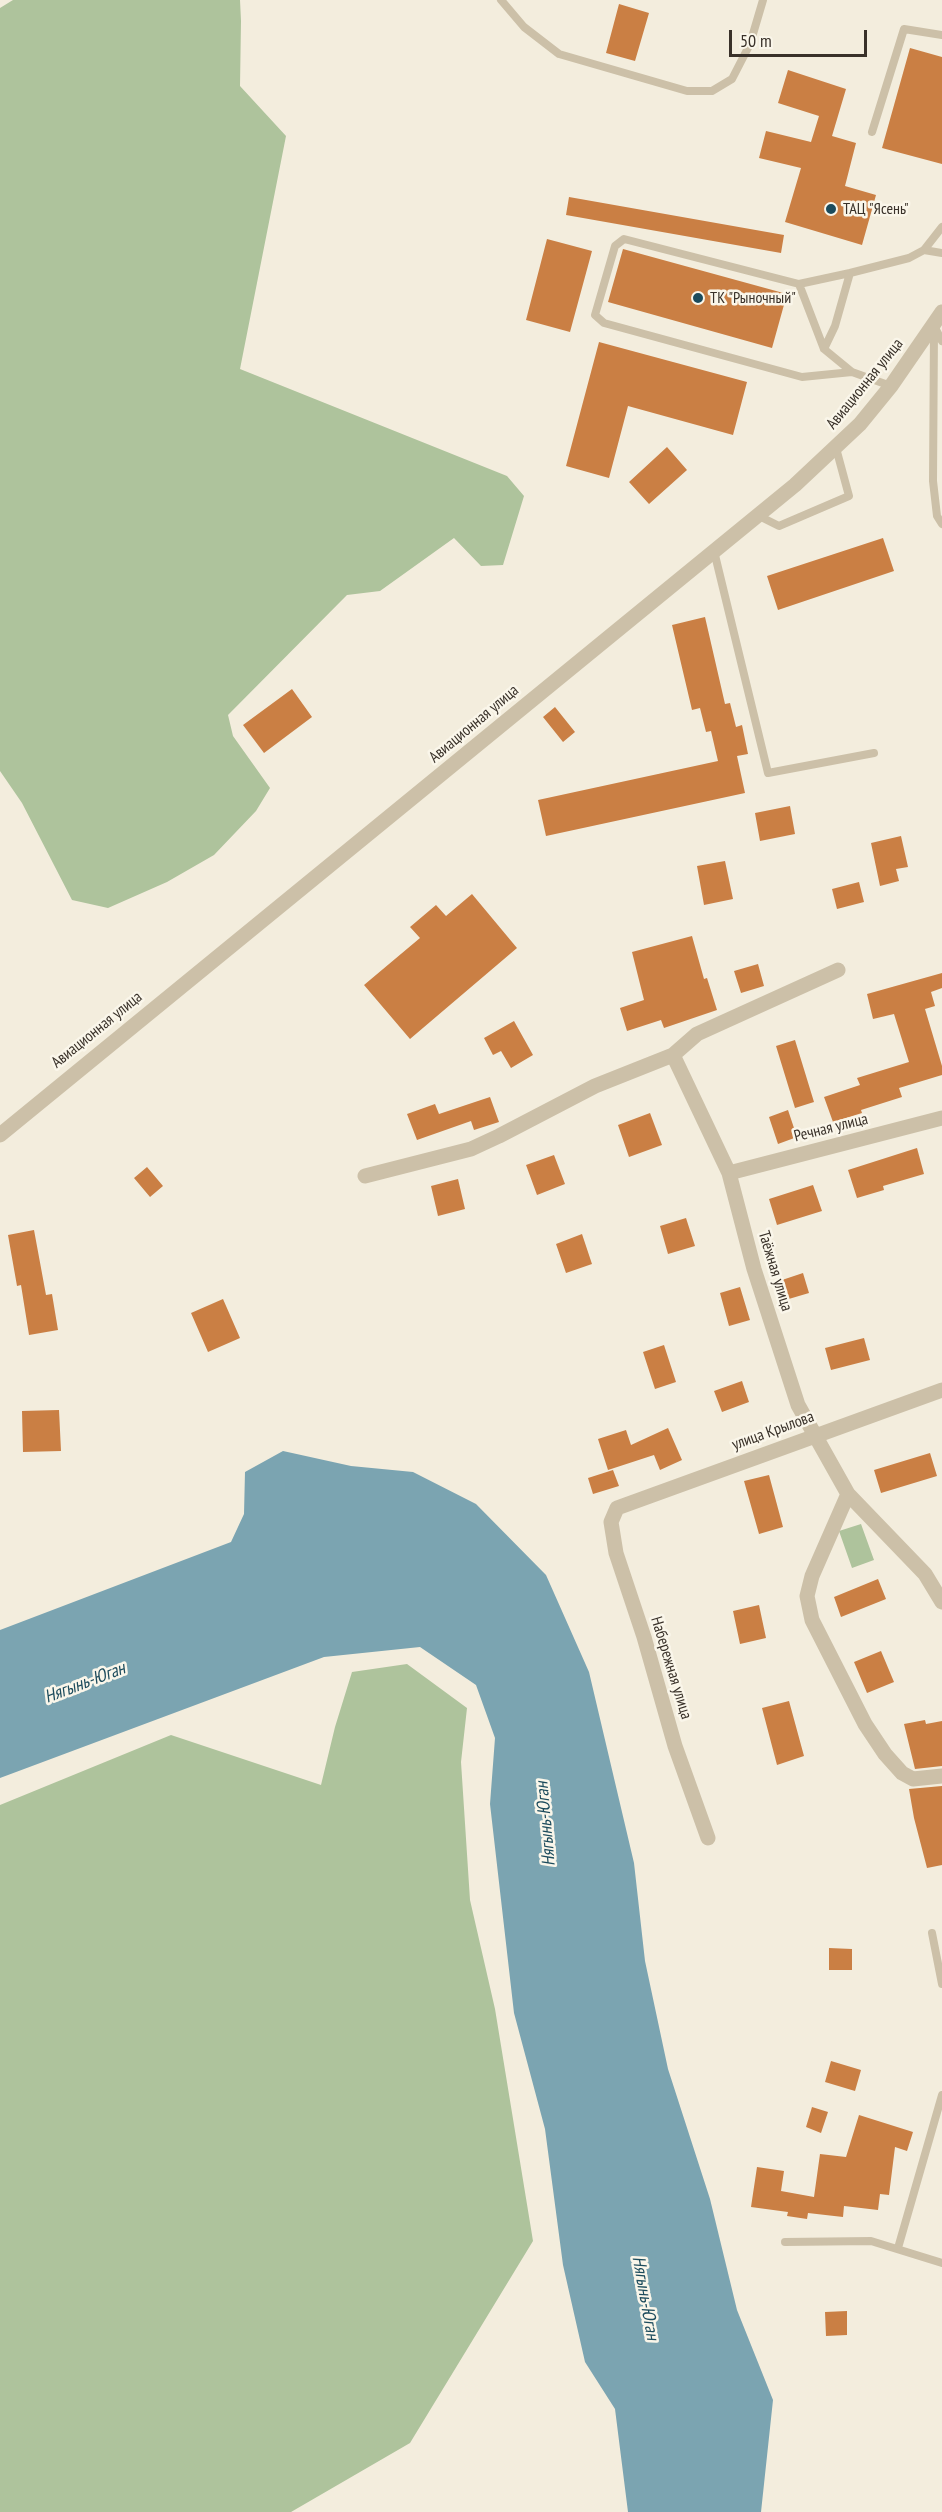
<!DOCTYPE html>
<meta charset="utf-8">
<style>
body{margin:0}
#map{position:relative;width:942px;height:2512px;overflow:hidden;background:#f3eddd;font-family:"PT Sans Narrow",sans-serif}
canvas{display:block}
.scale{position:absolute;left:729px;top:30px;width:138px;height:27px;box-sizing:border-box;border:3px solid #393129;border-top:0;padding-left:8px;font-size:18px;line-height:21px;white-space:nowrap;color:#393129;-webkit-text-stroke:4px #faf6ea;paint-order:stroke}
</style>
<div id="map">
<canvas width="942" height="2512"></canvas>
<div class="scale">50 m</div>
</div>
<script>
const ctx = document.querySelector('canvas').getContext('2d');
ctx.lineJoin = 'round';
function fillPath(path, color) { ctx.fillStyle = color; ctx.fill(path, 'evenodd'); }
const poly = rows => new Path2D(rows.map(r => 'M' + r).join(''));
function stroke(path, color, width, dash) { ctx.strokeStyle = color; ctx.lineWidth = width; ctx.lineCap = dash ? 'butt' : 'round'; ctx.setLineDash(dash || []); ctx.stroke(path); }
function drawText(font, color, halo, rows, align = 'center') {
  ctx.font = font + ' "PT Sans Narrow",sans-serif'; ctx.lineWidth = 5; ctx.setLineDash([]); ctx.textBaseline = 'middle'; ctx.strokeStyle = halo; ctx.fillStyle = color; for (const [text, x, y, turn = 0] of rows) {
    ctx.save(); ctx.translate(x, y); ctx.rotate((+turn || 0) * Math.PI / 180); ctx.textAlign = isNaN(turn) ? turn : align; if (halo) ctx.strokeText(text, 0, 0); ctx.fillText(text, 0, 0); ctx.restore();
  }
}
const green = poly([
 [13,0,240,0,241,21,240,86,286,136,240,369,507,476,524,496,503,565,481,566,454,538,380,591,347,595,228,715,233,736,270,788,256,811,214,855,167,882,108,908,72,900,22,803,0,771,0,8],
 [861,1524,874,1560,852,1568,839,1531],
 [407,1664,467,1708,461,1762,470,1900,495,2009,533,2241,410,2443,291,2512,0,2512,0,1805,171,1735,321,1785,335,1727,352,1672]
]);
const water = poly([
 [283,1451,351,1466,413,1472,476,1504,546,1575,589,1672,634,1863,645,1961,668,2069,710,2199,737,2310,773,2400,761,2512,628,2512,615,2409,585,2362,563,2265,545,2129,514,2013,490,1804,495,1738,476,1685,420,1647,324,1657,0,1778,0,1630,231,1542,244,1514,245,1472]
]);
const building = poly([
 [619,4,649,13,635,61,606,53],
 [910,48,942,57,942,164,882,148],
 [788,70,846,89,832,136,856,143,845,186,876,195,862,245,785,222,801,168,759,158,766,131,811,142,819,116,778,103],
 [569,197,784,235,781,253,566,215],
 [547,239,592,251,570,332,526,320],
 [623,249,787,294,772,348,608,302],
 [599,342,747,382,733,435,628,406,609,478,566,466],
 [667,447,687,470,649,504,629,482],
 [883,538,894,571,778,610,767,576],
 [705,617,725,704,730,703,736,727,742,725,748,754,737,756,745,793,546,836,538,800,718,761,711,731,706,732,700,708,692,710,672,625],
 [292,689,312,717,264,753,243,725],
 [555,707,575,732,563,742,543,717],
 [790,806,795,834,760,841,755,813],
 [901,836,908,867,896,869,899,881,880,886,871,843],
 [725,861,733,899,704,905,697,866],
 [859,882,864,902,837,909,832,889],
 [472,894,517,948,410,1039,364,985,420,938,410,927,436,905,446,916],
 [692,936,704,979,707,978,717,1010,664,1028,661,1020,627,1031,620,1008,644,1000,632,952],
 [758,964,764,986,741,993,734,971],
 [942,973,942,988,931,992,935,1006,925,1009,942,1066,942,1075,899,1088,902,1097,861,1110,862,1113,833,1122,824,1097,860,1085,857,1078,909,1062,894,1014,873,1019,867,994],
 [514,1021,533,1055,511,1068,501,1051,493,1055,484,1038],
 [795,1040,814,1102,795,1108,776,1046],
 [490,1097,499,1122,474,1130,471,1121,417,1140,407,1114,435,1104,439,1114],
 [788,1110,797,1137,778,1144,769,1117],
 [650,1113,662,1145,629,1157,618,1125],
 [917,1148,924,1174,883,1186,884,1190,857,1198,848,1170],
 [554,1155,565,1184,537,1195,526,1165],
 [147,1167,163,1186,150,1197,134,1178],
 [458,1179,465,1209,438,1216,431,1186],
 [813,1185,822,1211,777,1225,769,1199],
 [686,1218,695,1246,668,1254,660,1226],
 [34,1230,46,1295,52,1294,58,1330,29,1335,21,1285,17,1286,8,1235],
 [582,1234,592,1264,566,1273,556,1244],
 [803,1273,809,1293,782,1301,776,1282],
 [740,1287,750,1320,729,1326,720,1293],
 [223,1299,240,1338,208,1352,191,1313],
 [864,1338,870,1360,831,1370,825,1348],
 [664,1345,676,1382,655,1389,643,1352],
 [742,1381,749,1402,722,1412,714,1391],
 [59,1410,61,1451,23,1452,22,1411],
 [668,1428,682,1460,660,1470,654,1455,608,1470,598,1439,626,1430,631,1445],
 [930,1453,937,1476,881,1493,874,1470],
 [613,1470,619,1486,593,1494,588,1478],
 [769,1475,783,1527,759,1534,744,1481],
 [878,1579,886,1599,841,1617,834,1597],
 [759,1605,766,1638,740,1644,733,1611],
 [881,1651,894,1682,867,1693,854,1662],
 [789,1701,804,1756,777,1765,762,1708],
 [925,1720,926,1724,942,1721,942,1766,915,1769,904,1724],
 [942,1786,942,1865,927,1868,914,1818,909,1789],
 [829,1948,852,1949,852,1970,829,1970],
 [831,2061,861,2070,855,2091,825,2082],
 [812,2107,828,2112,821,2133,806,2127],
 [859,2115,913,2132,907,2151,895,2147,889,2195,880,2194,878,2210,844,2206,843,2217,808,2213,807,2219,787,2216,788,2212,751,2207,757,2167,784,2171,781,2191,814,2197,820,2154,846,2157],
 [847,2311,847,2335,826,2336,825,2312]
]);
const service = poly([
 [501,0,524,27,559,54,687,91,712,91,732,79,750,44,763,0],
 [872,132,904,29,942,35],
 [924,250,942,253],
 [850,273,799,284,624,239,615,246,595,315,604,323,802,377,852,372],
 [799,284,824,349,852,372,891,386],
 [934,326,942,341],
 [934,330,933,481,937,516,942,524],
 [824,349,835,326,850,273,909,258,924,250,942,227],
 [757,515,779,526,849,496,836,448],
 [714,551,768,773,874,753],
 [932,1933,942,1984],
 [785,2242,871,2241,942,2263],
 [898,2248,942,2095]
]);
const minor = poly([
 [673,1055,697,1034,838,970],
 [729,1173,942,1118],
 [365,1176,471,1149,499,1136,595,1086,673,1055,729,1173,754,1269,798,1405,848,1494,925,1574,942,1602],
 [848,1494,812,1576,807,1596,812,1620,865,1724,885,1754,902,1773,913,1779,942,1776],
 [708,1838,675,1746,644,1637,616,1553,611,1522,617,1508,942,1390]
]);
const tertiary = poly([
 [0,1135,795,485,860,424,891,386,942,312]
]);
const markers = [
 [831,209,6,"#1c4b5c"],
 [698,298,6,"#1c4b5c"]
];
const poiNames = [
 ["ТАЦ \"Ясень\"",843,209],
 ["ТК \"Рыночный\"",710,298]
];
const streetNames = [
 ["Авиационная улица",865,384,-51],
 ["Авиационная улица",474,724,-40],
 ["Авиационная улица",97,1030,-39],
 ["Речная улица",831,1128,-14],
 ["Таёжная улица",775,1271,73],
 ["улица Крылова",773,1431,-20],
 ["Набережная улица",671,1668,73]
];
const waterNames = [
 ["Нягынь-Юган",85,1683,-21],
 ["Нягынь-Юган",546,1824,-95],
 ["Нягынь-Юган",645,2298,80]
];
fillPath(green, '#aec39c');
fillPath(water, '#7ba4b1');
fillPath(building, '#ca7f44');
stroke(service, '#ccc0a8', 8);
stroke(minor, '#ccc0a8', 15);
stroke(tertiary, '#ccc0a8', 15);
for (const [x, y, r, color] of markers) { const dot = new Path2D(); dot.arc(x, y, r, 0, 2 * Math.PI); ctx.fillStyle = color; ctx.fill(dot); stroke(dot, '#faf6ea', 2); }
drawText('16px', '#393129', '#faf6ea', poiNames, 'left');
drawText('16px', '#393129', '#faf6ea', streetNames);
drawText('italic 18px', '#1c4b5c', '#faf6ea', waterNames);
</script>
